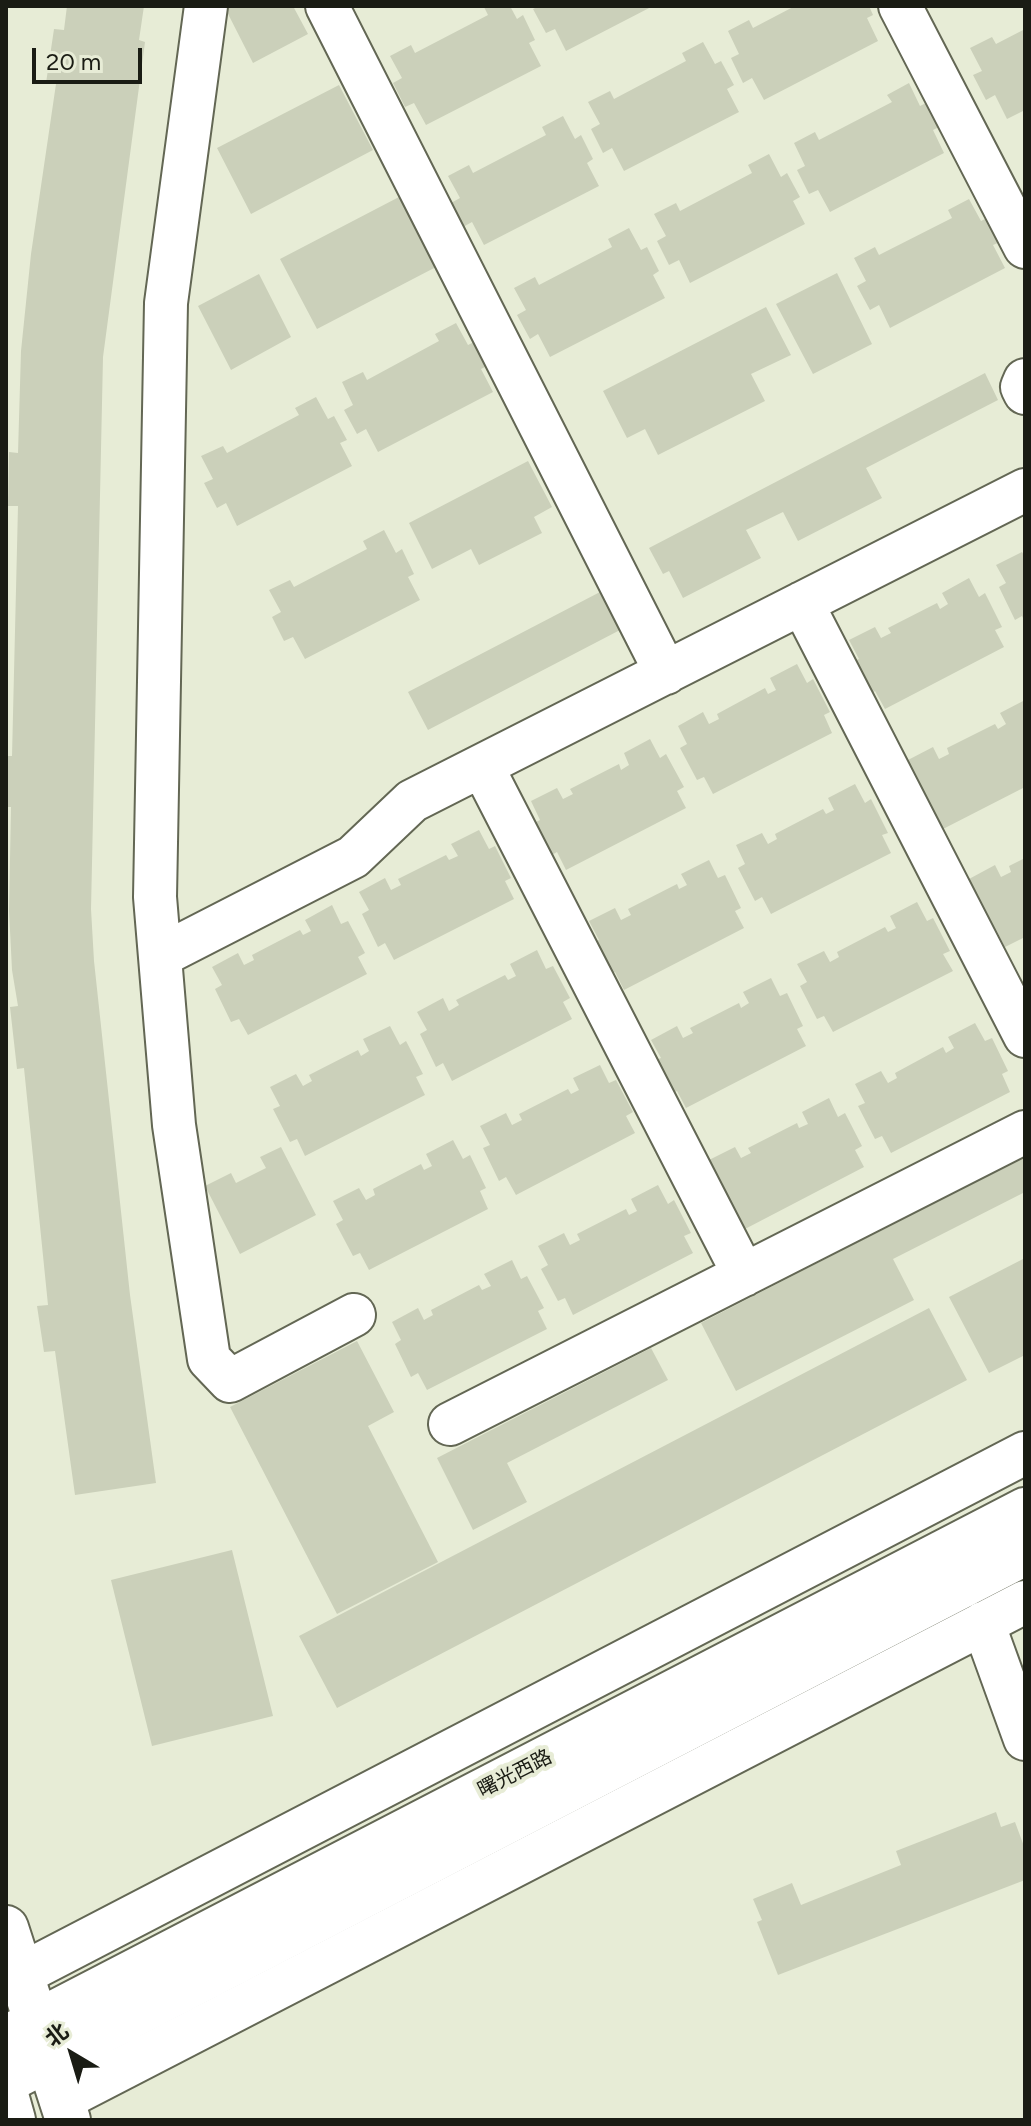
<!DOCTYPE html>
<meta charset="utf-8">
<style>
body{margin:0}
#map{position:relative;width:1031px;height:2126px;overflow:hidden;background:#e7ecd6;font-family:Figtree,"Noto Sans SC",sans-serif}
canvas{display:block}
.frame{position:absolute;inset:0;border:8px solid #1a1c14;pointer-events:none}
.north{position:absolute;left:32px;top:2014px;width:80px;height:80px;-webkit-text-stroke:6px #e7ecd6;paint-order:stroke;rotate:322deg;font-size:22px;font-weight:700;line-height:32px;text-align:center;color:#1a1c14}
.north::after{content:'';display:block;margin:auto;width:28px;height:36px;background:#1a1c14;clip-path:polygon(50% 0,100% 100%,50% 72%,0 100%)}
.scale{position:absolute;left:32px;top:48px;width:110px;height:36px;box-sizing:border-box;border:4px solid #1a1c14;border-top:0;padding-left:10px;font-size:24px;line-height:28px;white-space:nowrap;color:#1a1c14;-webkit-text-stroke:6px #e7ecd6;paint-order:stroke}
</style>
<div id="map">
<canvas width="1031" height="2126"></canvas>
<div class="frame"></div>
<div class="north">北</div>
<div class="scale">20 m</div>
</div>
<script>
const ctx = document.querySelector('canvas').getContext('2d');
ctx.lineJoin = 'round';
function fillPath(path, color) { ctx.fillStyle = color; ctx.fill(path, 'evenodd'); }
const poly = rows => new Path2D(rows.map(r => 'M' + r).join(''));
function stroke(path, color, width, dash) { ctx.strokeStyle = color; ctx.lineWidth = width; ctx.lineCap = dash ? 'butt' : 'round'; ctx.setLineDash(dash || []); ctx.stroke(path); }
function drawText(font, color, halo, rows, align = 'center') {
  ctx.font = font + ' Figtree,"Noto Sans SC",sans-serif'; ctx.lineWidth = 8; ctx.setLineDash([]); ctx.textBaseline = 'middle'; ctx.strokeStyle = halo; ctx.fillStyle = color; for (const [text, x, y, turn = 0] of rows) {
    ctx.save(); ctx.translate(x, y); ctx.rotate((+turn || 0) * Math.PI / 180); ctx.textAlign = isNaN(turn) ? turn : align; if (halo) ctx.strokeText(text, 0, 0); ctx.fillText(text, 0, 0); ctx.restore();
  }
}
const building = poly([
 [67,6,144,6,139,40,145,42,103,357,91,909,94,961,130,1295,156,1483,75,1495,55,1351,44,1352,37,1306,48,1305,24,1068,17,1069,10,1007,18,1006,12,970,9,911,11,807,6,807,6,756,12,756,18,506,8,506,9,452,18,453,21,351,31,254,56,84,46,83,54,29,64,30],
 [228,6,293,6,308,34,253,63,225,8],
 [487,6,510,6,517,19,523,15,535,40,529,43,541,66,426,125,414,103,405,107,393,83,402,78,390,56,411,45,415,53,488,15,484,7],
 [539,6,653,6,566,51,555,29,546,33,533,9],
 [795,6,869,6,873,15,867,18,878,41,764,100,752,78,743,83,731,58,739,54,728,31,749,20,753,28],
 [1025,29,1025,110,1007,119,995,95,986,100,973,75,982,71,970,48,992,37,996,44],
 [703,42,715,64,721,61,734,85,727,89,739,112,624,171,612,148,603,153,591,129,600,124,588,102,610,91,614,99,686,61,682,53],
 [909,83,920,106,926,103,939,127,933,130,944,153,830,212,818,190,809,194,797,170,805,166,794,143,815,132,819,140,892,102,887,95],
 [339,85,373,150,251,214,217,148],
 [563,116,575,139,581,135,593,159,587,163,599,186,484,245,472,222,463,227,451,203,460,198,448,176,469,165,473,173,546,135,542,127],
 [769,154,781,177,787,173,800,197,793,201,805,224,690,283,679,260,669,265,657,241,666,236,654,214,676,203,680,211,752,173,748,165],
 [399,197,436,267,317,329,280,259],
 [969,199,981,221,987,218,1000,242,993,245,1005,268,890,328,879,305,870,310,857,286,866,281,854,258,875,247,879,255,952,218,948,210],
 [629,228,641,250,647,247,659,271,653,275,665,298,550,357,538,334,530,339,517,315,526,310,514,288,535,277,539,285,612,247,608,239],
 [837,273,872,344,813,374,776,304],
 [259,274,291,337,231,370,198,306],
 [766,307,791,355,751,374,765,401,658,455,645,429,627,438,603,391],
 [456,323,468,345,474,342,487,366,481,369,493,392,378,452,366,429,357,434,344,410,353,405,342,382,363,372,367,380,439,341,435,334],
 [985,373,998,400,866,468,882,498,798,541,783,512,746,530,761,558,683,598,669,571,663,574,649,548],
 [316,397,328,419,334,416,347,440,340,443,352,466,237,526,226,503,217,508,204,483,213,479,201,456,223,446,227,453,299,415,295,408],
 [528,461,552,507,534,517,542,533,479,565,471,549,432,569,409,523],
 [384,530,396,553,402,549,414,574,408,577,420,600,305,659,293,637,284,641,272,617,281,612,269,590,290,580,294,587,367,549,363,541],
 [1022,552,1025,557,1025,622,1022,616,1015,620,999,587,1006,583,996,565],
 [969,578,979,597,985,593,1002,627,995,630,1004,647,885,709,875,691,869,695,852,662,859,659,849,640,875,627,881,638,891,633,888,628,937,603,940,609,948,604,942,593],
 [600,592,620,630,428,730,408,692],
 [797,664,807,683,813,679,830,712,824,715,832,733,713,794,704,777,697,780,680,748,687,744,678,726,703,712,709,724,719,719,717,714,765,688,768,694,776,690,770,678],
 [1025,700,1025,787,943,829,934,812,927,815,910,782,917,779,908,760,933,747,939,759,949,754,947,748,995,724,998,729,1006,724,1000,713],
 [650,739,660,758,666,754,684,787,677,791,686,808,566,870,557,852,550,856,534,823,540,820,531,801,557,788,563,799,573,794,570,789,619,764,621,770,629,765,624,753],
 [855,784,865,803,871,799,888,833,882,835,891,853,771,914,762,897,755,901,738,868,745,864,736,845,762,833,768,844,777,839,775,834,823,809,826,814,834,810,828,798],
 [479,830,489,849,495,846,511,878,505,881,514,899,394,960,385,943,378,947,362,914,369,910,359,892,385,878,391,890,401,885,398,879,446,855,449,860,458,856,451,844],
 [1025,858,1025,937,1005,947,996,930,989,934,972,900,979,897,969,879,995,865,1001,877,1011,872,1009,866],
 [709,860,718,878,725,875,741,908,735,911,744,928,624,990,615,972,609,976,591,943,599,940,589,921,615,908,621,920,631,915,628,909,677,884,679,889,687,885,681,874],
 [917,902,927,921,933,918,950,951,943,954,953,971,833,1032,824,1016,817,1019,800,986,807,982,797,964,824,951,830,962,839,957,837,952,885,927,888,932,896,928,890,916],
 [332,905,341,924,348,921,365,953,358,957,367,974,248,1035,239,1019,231,1022,215,989,222,985,212,967,238,953,244,965,254,960,252,955,300,930,303,935,311,931,305,920],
 [537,950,546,969,553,966,570,998,563,1002,572,1019,452,1081,443,1063,436,1067,420,1034,427,1030,417,1012,443,998,449,1011,459,1005,456,1000,505,975,508,980,516,976,510,964],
 [771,978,780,996,787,993,803,1026,797,1029,806,1046,686,1108,677,1091,671,1094,653,1061,661,1058,651,1040,677,1026,683,1038,693,1033,690,1028,739,1003,741,1008,749,1003,743,992],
 [975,1023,985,1041,992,1038,1008,1071,1002,1074,1010,1092,891,1153,882,1136,875,1139,858,1106,865,1103,855,1084,881,1071,888,1083,897,1078,895,1073,943,1047,946,1053,954,1048,948,1037],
 [390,1026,400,1045,406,1041,423,1074,416,1077,425,1095,305,1156,297,1139,290,1142,273,1109,280,1106,270,1087,296,1074,303,1086,312,1081,309,1075,358,1050,361,1056,369,1051,363,1039],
 [600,1065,609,1083,616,1080,633,1112,626,1116,635,1133,516,1195,506,1177,499,1181,483,1148,490,1145,480,1126,506,1113,512,1125,522,1120,519,1114,568,1089,571,1094,579,1090,573,1078],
 [829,1098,838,1117,845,1113,862,1146,855,1150,864,1167,745,1229,735,1211,728,1215,712,1182,719,1178,709,1160,735,1147,741,1158,751,1153,748,1148,797,1123,799,1128,808,1124,802,1112],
 [453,1140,463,1159,470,1155,486,1188,480,1191,488,1209,369,1270,360,1253,353,1256,336,1224,343,1220,333,1201,359,1188,366,1200,375,1195,373,1189,421,1164,424,1170,432,1166,426,1154],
 [281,1147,316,1215,240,1254,205,1186,231,1173,236,1183,266,1168,260,1157],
 [1025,1156,1025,1192,893,1259,914,1300,736,1391,701,1323],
 [658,1185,668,1204,674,1200,691,1233,684,1236,693,1253,573,1315,565,1298,558,1301,541,1269,548,1265,538,1246,564,1233,570,1245,580,1240,577,1234,626,1209,629,1215,637,1211,631,1199],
 [1025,1258,1025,1355,989,1373,949,1297],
 [512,1260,521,1279,527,1276,544,1308,538,1311,547,1329,427,1390,418,1373,411,1377,395,1344,401,1340,392,1322,418,1308,424,1320,433,1315,431,1310,479,1285,482,1290,491,1286,484,1274],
 [929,1308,967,1380,337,1708,299,1636],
 [357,1341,394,1412,368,1426,438,1562,337,1614,230,1407],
 [651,1348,668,1380,507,1463,527,1502,473,1530,437,1458],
 [232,1550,273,1716,152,1746,111,1580],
 [996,1812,1001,1827,1015,1822,1025,1849,1025,1880,778,1975,757,1922,762,1920,753,1899,792,1883,801,1905,901,1865,896,1851]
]);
const minor = poly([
 [206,6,166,303,155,897,174,1125,209,1359,230,1381,354,1315],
 [327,6,666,673],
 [900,6,1025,247],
 [1025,380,1022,387,1025,393],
 [802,603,1025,1036],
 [482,766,744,1275],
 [160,956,353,857,412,801,1025,490],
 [450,1424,1025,1132],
 [983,1623,1025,1739],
 [20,1975,1025,1453],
 [61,2100,1025,1602]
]);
const major = poly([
 [6,2038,1025,1510],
 [6,2081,1025,1553]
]);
const highway = poly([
 [6,1928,68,2120],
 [6,2095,13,2120]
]);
const streetNames = [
 ["曙光西路",515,1774,-27]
];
fillPath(building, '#cbd0ba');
stroke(minor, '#636754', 46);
stroke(major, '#636754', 48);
stroke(highway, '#636754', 48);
stroke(minor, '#fff', 42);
stroke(major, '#fff', 44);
stroke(highway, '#fff', 44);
drawText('20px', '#1a1c14', '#e7ecd6', streetNames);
</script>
